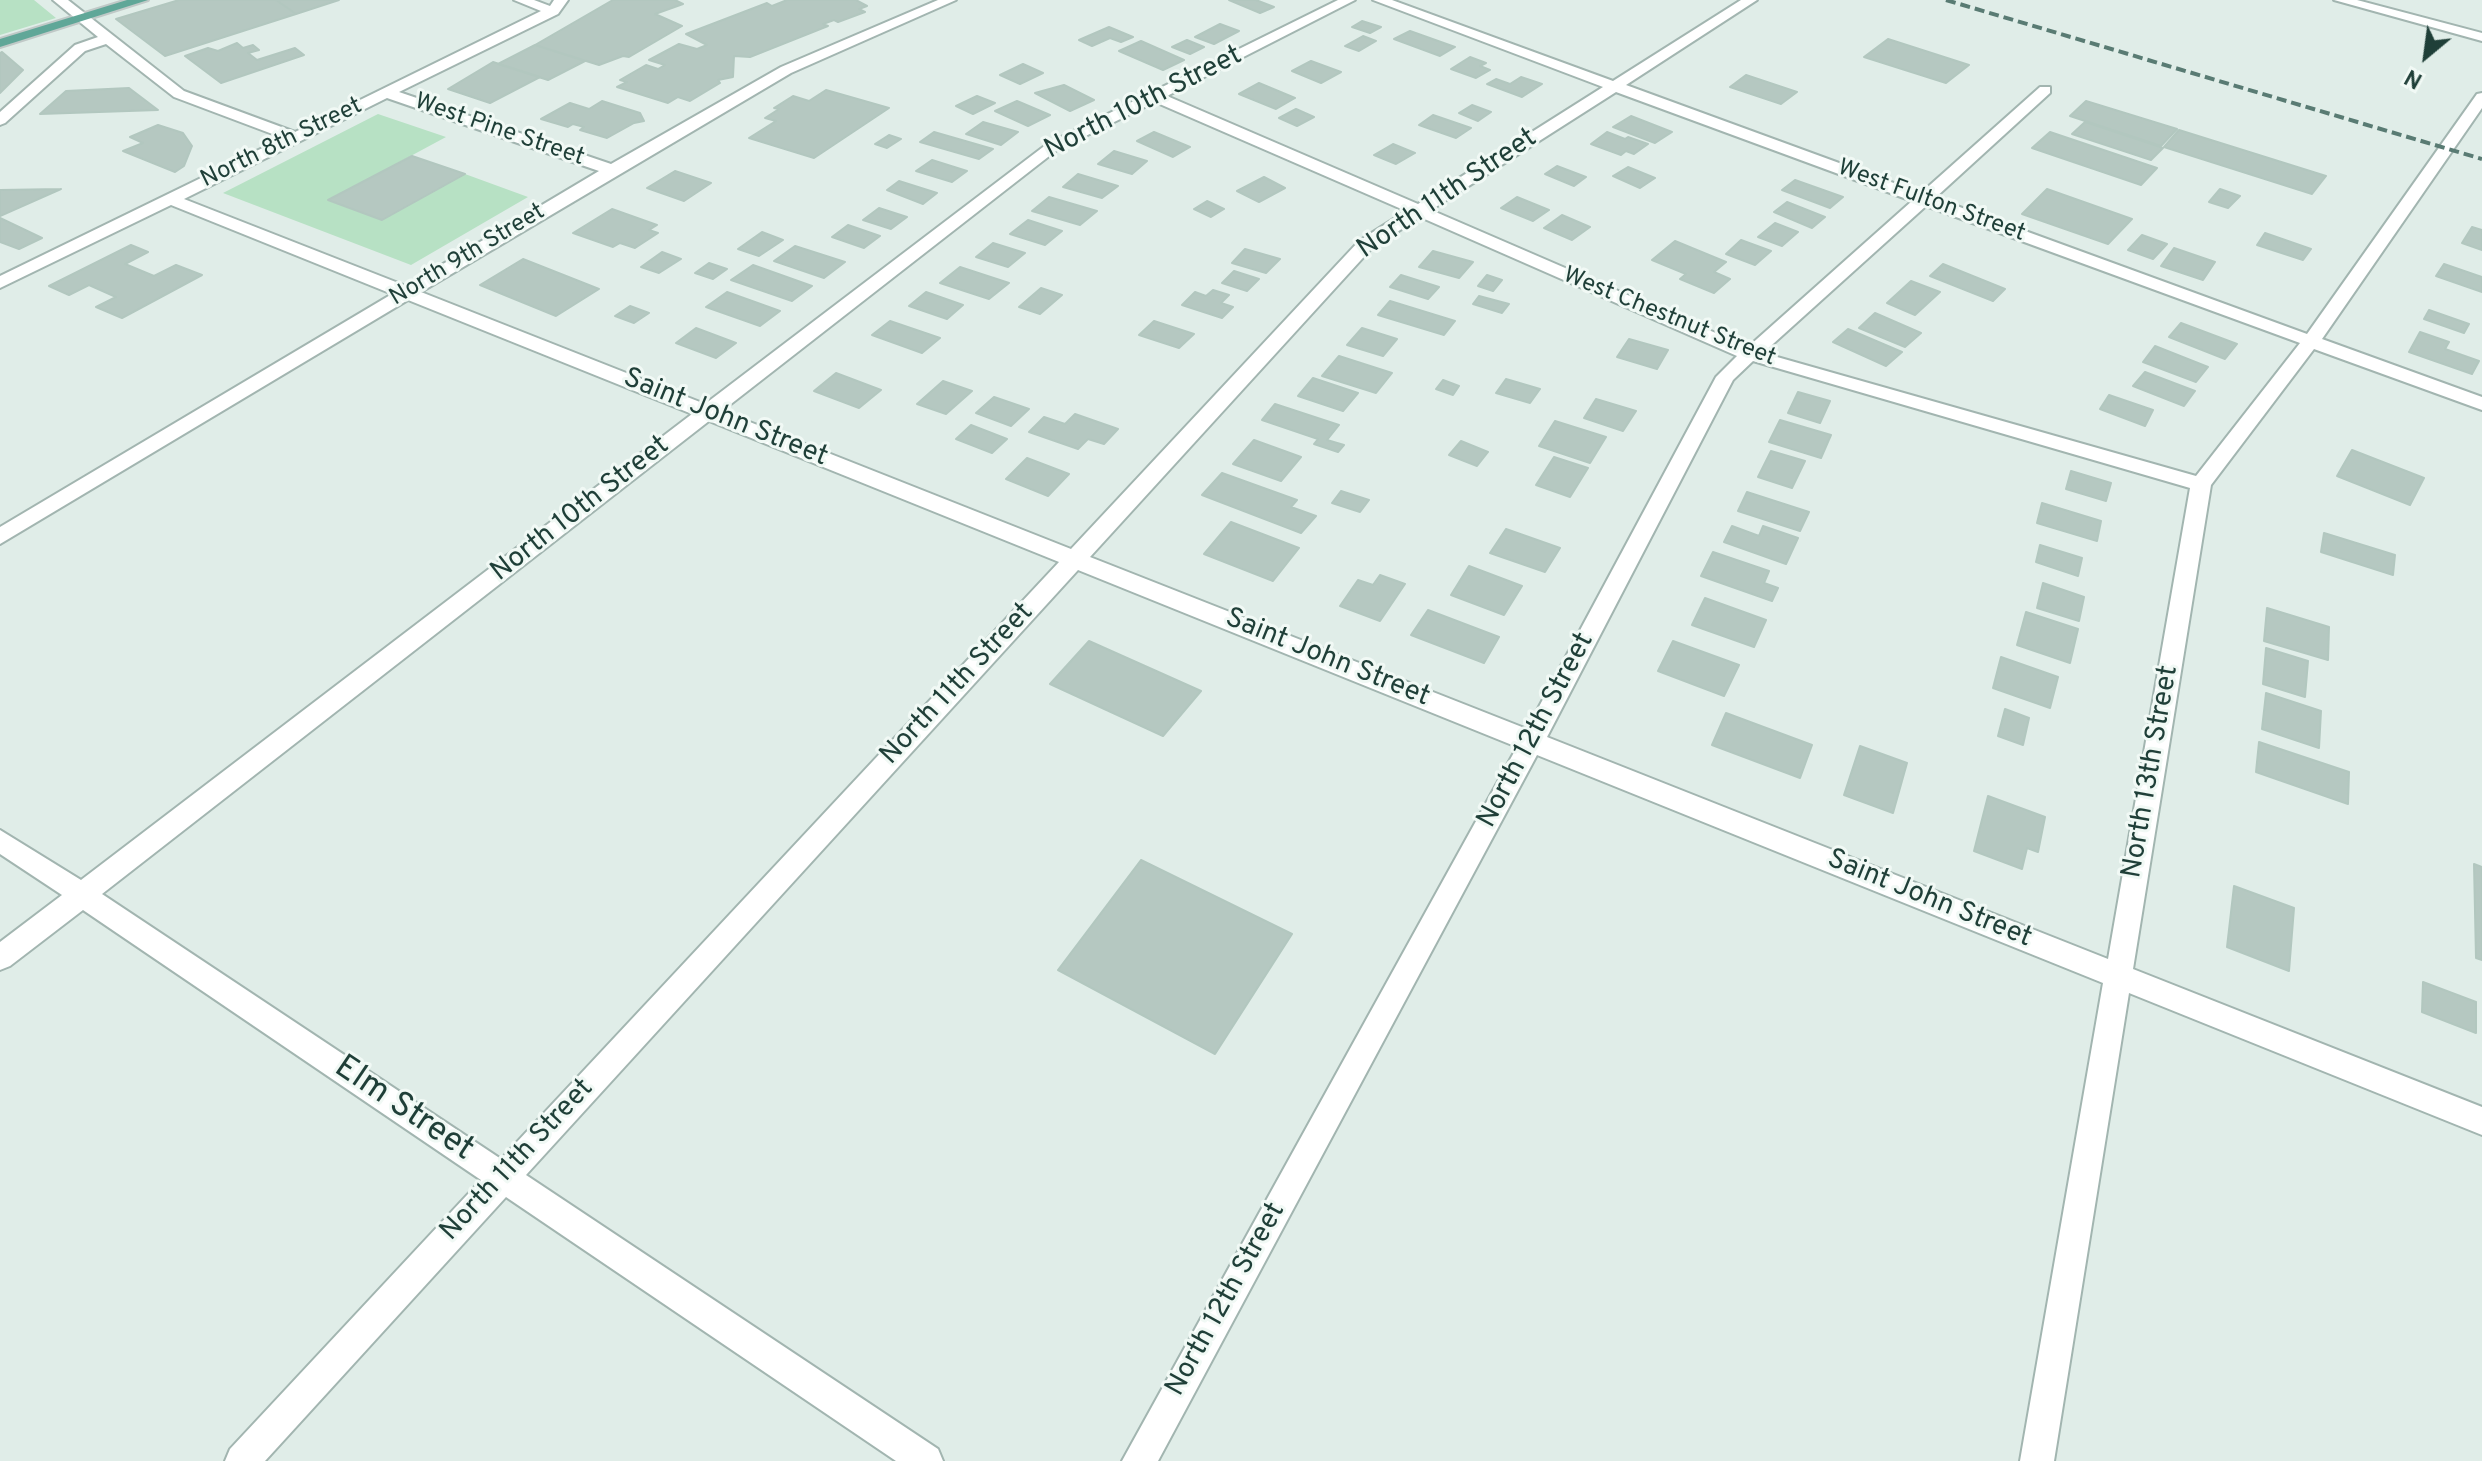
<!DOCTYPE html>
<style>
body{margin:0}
#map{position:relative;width:2482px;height:1461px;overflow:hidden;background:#e0ede8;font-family:Overpass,sans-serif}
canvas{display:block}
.north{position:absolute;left:2386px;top:16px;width:80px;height:80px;-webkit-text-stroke:6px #f1f9f5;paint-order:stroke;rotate:209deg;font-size:22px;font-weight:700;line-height:32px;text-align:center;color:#1f3f38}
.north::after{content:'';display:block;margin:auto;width:28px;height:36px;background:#1f3f38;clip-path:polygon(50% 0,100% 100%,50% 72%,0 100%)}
</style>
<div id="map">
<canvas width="2482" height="1461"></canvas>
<div class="north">N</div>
</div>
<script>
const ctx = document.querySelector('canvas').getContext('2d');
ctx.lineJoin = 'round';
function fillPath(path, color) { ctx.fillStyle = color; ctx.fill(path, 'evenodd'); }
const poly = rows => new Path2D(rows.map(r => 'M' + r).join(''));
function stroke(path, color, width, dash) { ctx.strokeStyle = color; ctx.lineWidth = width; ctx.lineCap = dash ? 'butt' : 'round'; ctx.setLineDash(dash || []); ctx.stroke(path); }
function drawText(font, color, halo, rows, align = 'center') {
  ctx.font = font + ' Overpass,sans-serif'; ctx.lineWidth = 6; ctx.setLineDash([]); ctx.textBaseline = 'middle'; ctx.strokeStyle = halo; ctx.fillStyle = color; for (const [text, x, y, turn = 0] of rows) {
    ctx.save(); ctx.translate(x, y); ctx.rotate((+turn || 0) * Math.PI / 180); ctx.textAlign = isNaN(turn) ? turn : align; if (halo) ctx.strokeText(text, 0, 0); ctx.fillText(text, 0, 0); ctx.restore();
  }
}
const green = poly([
 [0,0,34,0,56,18,0,35],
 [378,114,446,137,329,200,382,220,465,174,528,197,411,265,223,193]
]);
const building = poly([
 [179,0,276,0,296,14,165,56,116,19,179,0],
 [276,0,339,0,296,14,276,0],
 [613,0,675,0,683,4,655,14,682,26,629,57,623,56,599,65,535,45,613,0],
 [787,0,856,0,867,6,859,9,865,12,838,22,834,20,823,24,828,26,750,57,734,56,733,77,718,80,720,83,690,101,678,97,668,103,617,87,627,82,620,80,646,65,658,69,665,65,649,60,679,44,697,49,707,45,686,34,767,3,772,6,787,0],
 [1229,0,1256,0,1274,7,1260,13,1229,0],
 [1362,21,1381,27,1370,33,1352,27,1362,21],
 [1220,24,1239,31,1214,44,1195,37,1220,24],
 [1109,27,1133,37,1121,42,1110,38,1092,46,1079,40,1109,27],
 [1410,31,1455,47,1440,56,1394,39,1410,31],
 [1363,36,1376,41,1359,51,1345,46,1363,36],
 [1888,39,1969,65,1946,83,1864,57,1888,39],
 [1187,40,1204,47,1190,54,1172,47,1187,40],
 [1141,41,1184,60,1163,70,1119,51,1141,41],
 [237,43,243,48,253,45,259,50,248,53,257,60,295,48,304,55,221,83,185,56,208,48,218,51,237,43],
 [535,45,585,61,548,80,498,64,535,45],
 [2,52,23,70,0,93,0,53,2,52],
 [1470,57,1486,63,1480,66,1490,70,1476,78,1451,69,1470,57],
 [1311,61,1341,72,1321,83,1292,71,1311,61],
 [493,62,540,77,490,103,448,89,493,62],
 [1023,64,1043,73,1020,84,1000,75,1023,64],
 [1746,75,1797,92,1781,104,1730,87,1746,75],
 [1521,77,1542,84,1522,97,1487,84,1496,79,1510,84,1521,77],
 [1259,83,1295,98,1276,109,1239,94,1259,83],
 [1064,85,1094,100,1070,111,1035,93,1064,85],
 [129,88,158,110,40,114,66,91,129,88],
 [826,90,889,108,814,158,749,138,776,121,765,118,779,109,774,108,793,96,809,101,826,90],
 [977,96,995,103,973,114,956,106,977,96],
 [602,101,640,113,644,121,634,123,607,138,580,130,584,127,573,124,568,127,541,119,570,103,589,109,602,101],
 [1017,101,1050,115,1028,126,995,111,1017,101],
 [2086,101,2177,129,2161,146,2070,116,2086,101],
 [1472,105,1491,112,1478,121,1459,113,1472,105],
 [1296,109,1314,117,1297,126,1279,118,1296,109],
 [1433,115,1471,128,1456,138,1419,125,1433,115],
 [1631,116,1672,132,1655,143,1613,127,1631,116],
 [983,122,1018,132,1001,145,966,134,983,122],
 [2085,122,2163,148,2151,160,2072,134,2085,122],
 [158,125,183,133,192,146,184,166,175,172,123,151,143,143,130,137,158,125],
 [2179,130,2326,176,2312,194,2164,147,2179,130],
 [934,132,993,149,979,159,920,142,934,132],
 [1154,132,1190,147,1173,157,1137,141,1154,132],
 [1607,132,1625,139,1628,137,1648,144,1634,154,1626,151,1621,155,1591,144,1607,132],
 [2050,132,2157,168,2141,185,2032,148,2050,132],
 [889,135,901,139,887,148,875,144,889,135],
 [1393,144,1415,153,1396,164,1374,155,1393,144],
 [1114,151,1147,161,1132,174,1098,164,1114,151],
 [412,156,465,174,382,220,328,200,412,156],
 [932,160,967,171,952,182,916,171,932,160],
 [1557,166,1586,177,1574,186,1545,174,1557,166],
 [1628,167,1655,178,1640,188,1613,176,1628,167],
 [675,171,711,183,684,201,647,188,675,171],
 [1078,174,1118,186,1102,198,1063,187,1078,174],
 [1264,177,1285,188,1259,202,1237,191,1264,177],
 [1795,180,1843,197,1830,208,1782,190,1795,180],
 [899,181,937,193,923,204,887,190,899,181],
 [61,189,0,216,0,190,61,189],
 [2047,189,2132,219,2108,244,2022,214,2047,189],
 [2220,189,2240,196,2228,208,2209,202,2220,189],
 [1049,197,1097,211,1080,225,1032,211,1049,197],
 [1517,197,1549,210,1533,221,1501,208,1517,197],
 [1207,201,1224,209,1211,217,1194,209,1207,201],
 [1787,202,1825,217,1812,228,1774,212,1787,202],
 [879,208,907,217,891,229,863,220,879,208],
 [612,209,657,225,649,230,658,233,635,248,620,243,613,247,573,233,612,209],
 [1562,215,1590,227,1572,240,1544,228,1562,215],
 [0,218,42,238,19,249,0,242,0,218],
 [1028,220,1062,231,1045,245,1010,234,1028,220],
 [1775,223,1798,232,1782,246,1758,237,1775,223],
 [848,225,880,236,864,248,832,237,848,225],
 [2472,227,2482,230,2482,250,2462,243,2472,227],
 [762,232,783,240,759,256,738,249,762,232],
 [2265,233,2311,249,2303,260,2257,245,2265,233],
 [2142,235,2167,244,2153,259,2128,250,2142,235],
 [1741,240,1771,251,1755,265,1726,254,1741,240],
 [1675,241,1726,262,1714,272,1730,279,1714,293,1680,279,1686,274,1652,260,1675,241],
 [993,243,1025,253,1008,267,976,257,993,243],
 [131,245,148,252,125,264,154,276,176,265,202,275,122,318,96,307,116,297,89,285,69,295,49,286,131,245],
 [795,246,845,262,824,278,774,261,795,246],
 [2174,248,2215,262,2203,280,2161,266,2174,248],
 [1245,249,1280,259,1266,273,1232,263,1245,249],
 [1433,251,1473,262,1459,278,1419,267,1433,251],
 [662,252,681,259,659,273,641,267,662,252],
 [523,259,599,289,556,316,480,285,523,259],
 [709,263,727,269,713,279,695,273,709,263],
 [1943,264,2005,289,1993,301,1930,276,1943,264],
 [2444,264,2482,277,2482,292,2436,276,2444,264],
 [753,265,812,286,792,301,731,280,753,265],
 [960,267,1009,283,989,299,940,283,960,267],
 [1234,271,1259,279,1247,291,1222,283,1234,271],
 [1401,275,1439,287,1428,299,1390,287,1401,275],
 [1487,275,1502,280,1493,291,1478,286,1487,275],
 [1911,281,1940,292,1915,315,1887,303,1911,281],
 [1041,288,1062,295,1040,314,1019,307,1041,288],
 [1213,290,1229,295,1221,303,1233,307,1222,318,1182,305,1195,292,1206,296,1213,290],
 [727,292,780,311,760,326,706,307,727,292],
 [926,292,963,305,947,319,909,306,926,292],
 [1479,296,1509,304,1502,313,1473,304,1479,296],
 [1390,301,1455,321,1444,335,1378,315,1390,301],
 [630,306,649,313,634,323,615,316,630,306],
 [2429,310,2469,324,2464,333,2424,319,2429,310],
 [1875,313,1921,333,1905,347,1859,328,1875,313],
 [890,321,940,338,922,353,872,335,890,321],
 [1154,321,1194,334,1179,348,1139,335,1154,321],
 [2181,323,2237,344,2225,359,2169,337,2181,323],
 [696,328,736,343,716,358,676,343,696,328],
 [1362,328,1397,339,1383,356,1347,345,1362,328],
 [1848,329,1902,352,1886,366,1833,342,1848,329],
 [2420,332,2449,342,2445,349,2479,361,2472,374,2409,352,2420,332],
 [1629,339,1668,350,1657,369,1617,357,1629,339],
 [2155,346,2208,367,2196,382,2143,362,2155,346],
 [1339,356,1392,373,1376,393,1322,376,1339,356],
 [2145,372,2195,391,2184,406,2133,386,2145,372],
 [836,373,881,390,859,408,814,391,836,373],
 [1313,378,1358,393,1343,411,1298,396,1313,378],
 [1506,379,1540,389,1530,403,1496,393,1506,379],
 [1443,380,1459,386,1453,395,1436,389,1443,380],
 [943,381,972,391,946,414,917,404,943,381],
 [1798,392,1830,401,1820,423,1788,413,1798,392],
 [2109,395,2153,410,2145,426,2100,409,2109,395],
 [994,397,1029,409,1011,426,976,413,994,397],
 [1596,399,1636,411,1623,431,1584,418,1596,399],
 [1275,404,1339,425,1327,440,1344,445,1338,452,1314,444,1318,439,1262,420,1275,404],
 [1075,414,1118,429,1104,444,1088,439,1078,449,1029,432,1044,417,1065,424,1075,414],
 [1780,420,1831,435,1821,458,1769,442,1780,420],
 [1555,421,1606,437,1590,463,1539,446,1555,421],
 [971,425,1007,439,992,453,956,439,971,425],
 [1254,440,1301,457,1281,481,1233,464,1254,440],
 [1461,441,1488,452,1477,466,1449,455,1461,441],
 [2352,450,2424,478,2410,505,2337,476,2352,450],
 [1771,451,1805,461,1792,488,1758,477,1771,451],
 [1554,457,1588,468,1570,497,1536,485,1554,457],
 [1027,458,1069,474,1048,496,1006,479,1027,458],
 [2071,471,2111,483,2106,501,2066,489,2071,471],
 [1222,473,1297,500,1291,507,1316,516,1301,533,1202,495,1222,473],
 [1341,491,1369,500,1360,512,1332,503,1341,491],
 [1747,492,1809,512,1800,531,1738,511,1747,492],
 [2042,503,2101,521,2097,541,2037,523,2042,503],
 [1231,522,1299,548,1273,581,1204,554,1231,522],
 [1732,526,1759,536,1763,526,1798,538,1786,564,1724,542,1732,526],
 [1506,529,1560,548,1545,572,1490,553,1506,529],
 [2324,533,2395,555,2393,575,2321,552,2324,533],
 [2040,545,2082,558,2078,576,2036,562,2040,545],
 [1713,552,1769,571,1764,583,1778,588,1772,601,1701,576,1713,552],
 [1469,566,1522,586,1504,615,1451,595,1469,566],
 [1380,575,1405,584,1380,621,1340,606,1358,580,1373,585,1380,575],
 [2043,583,2084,597,2079,621,2037,608,2043,583],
 [1705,598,1766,620,1754,647,1692,625,1705,598],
 [2267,608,2329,627,2328,660,2264,641,2267,608],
 [1428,610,1499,637,1484,663,1411,635,1428,610],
 [2026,612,2078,629,2070,663,2017,645,2026,612],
 [1089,641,1201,691,1163,736,1050,684,1089,641],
 [1673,641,1739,665,1724,696,1658,671,1673,641],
 [2266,648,2308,661,2305,697,2263,684,2266,648],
 [2001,657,2058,677,2050,708,1993,688,2001,657],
 [2266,693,2321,711,2319,748,2262,729,2266,693],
 [2005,709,2029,718,2023,745,1998,736,2005,709],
 [1726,713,1812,745,1800,778,1712,745,1726,713],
 [2259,742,2349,772,2348,804,2256,772,2259,742],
 [1860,746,1907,763,1893,813,1844,795,1860,746],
 [1988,796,2045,817,2038,852,2027,848,2022,869,1974,851,1988,796],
 [1141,860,1292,934,1215,1054,1058,970,1141,860],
 [2474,864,2482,867,2482,960,2476,958,2474,864],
 [2234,886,2294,908,2289,971,2227,947,2234,886],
 [2423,982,2476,1002,2476,1033,2422,1012,2423,982]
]);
const minor = poly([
 [53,0,68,0,184,91,295,132,541,11,514,0,534,0,550,6,554,0,568,0,558,14,399,92,611,164,781,67,938,0,956,0,791,73,421,292,705,404,1047,144,1338,0,1355,0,1167,96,1418,204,1603,87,1373,0,1392,0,1613,81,1741,0,1757,0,1626,85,1921,193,2040,87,2050,87,2050,93,1935,198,2307,334,2477,94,2482,93,2482,108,2322,339,2482,397,2482,410,2314,349,2211,485,2133,969,2482,1107,2482,1135,2129,993,2054,1461,2020,1461,2103,983,1537,755,1158,1461,1122,1461,1517,747,1078,570,526,1175,938,1449,943,1461,896,1461,506,1197,265,1461,225,1461,230,1449,481,1180,83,910,10,966,0,970,0,942,62,895,0,854,0,830,81,880,692,414,408,300,0,544,0,527,392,294,171,205,0,288,0,276,283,138,174,97,106,44,85,51,5,123,0,125,0,112,75,45,98,37,53,0],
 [1616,92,1912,201,1748,347,1431,210,1616,92],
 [387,98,599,171,406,286,184,199,387,98],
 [1155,102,1406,211,1359,241,1071,549,722,411,1057,150,1155,102],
 [1926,206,2300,343,2196,476,1763,353,1926,206],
 [1420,217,1737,356,1716,377,1527,729,1090,557,1371,249,1420,217],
 [1753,361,2190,488,2108,959,1547,737,1733,380,1753,361],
 [709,421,1059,562,501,1159,102,894,709,421],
 [2334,0,2357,0,2482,33,2482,41,2334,0]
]);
const major = poly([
 [127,0,148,0,0,47,0,39,127,0]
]);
const rail = poly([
 [1946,0,2482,159]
]);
const farStreetnames = [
 ["West Pine Street",499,131,19],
 ["North 8th Street",282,144,-26],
 ["West Fulton Street",1931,202,20],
 ["North 9th Street",468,256,-31],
 ["West Chestnut Street",1669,318,22]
];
const streetNames = [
 ["North 10th Street",1144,104,-27],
 ["North 11th Street",1448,195,-34],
 ["Saint John Street",725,419,22],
 ["North 10th Street",581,510,-38],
 ["Saint John Street",1327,659,22],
 ["North 11th Street",958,685,-47],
 ["North 12th Street",1537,731,-62],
 ["North 13th Street",2152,772,-80],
 ["Saint John Street",1929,900,22],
 ["North 11th Street",518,1161,-47],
 ["North 12th Street",1227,1300,-61]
];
const nearStreetnames = [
 ["Elm Street",403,1110,34]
];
fillPath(green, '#b7e1c4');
fillPath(building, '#b5c8c1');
stroke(building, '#b2c7bf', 2);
stroke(minor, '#a2b5b0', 4);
stroke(major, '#c0c9c7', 4);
fillPath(minor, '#fff');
fillPath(major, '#60a798');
stroke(rail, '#597b73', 4, [10, 5]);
drawText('24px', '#1f3f38', '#f1f9f5', farStreetnames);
drawText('28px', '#1f3f38', '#f1f9f5', streetNames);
drawText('34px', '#1f3f38', '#f1f9f5', nearStreetnames);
</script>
